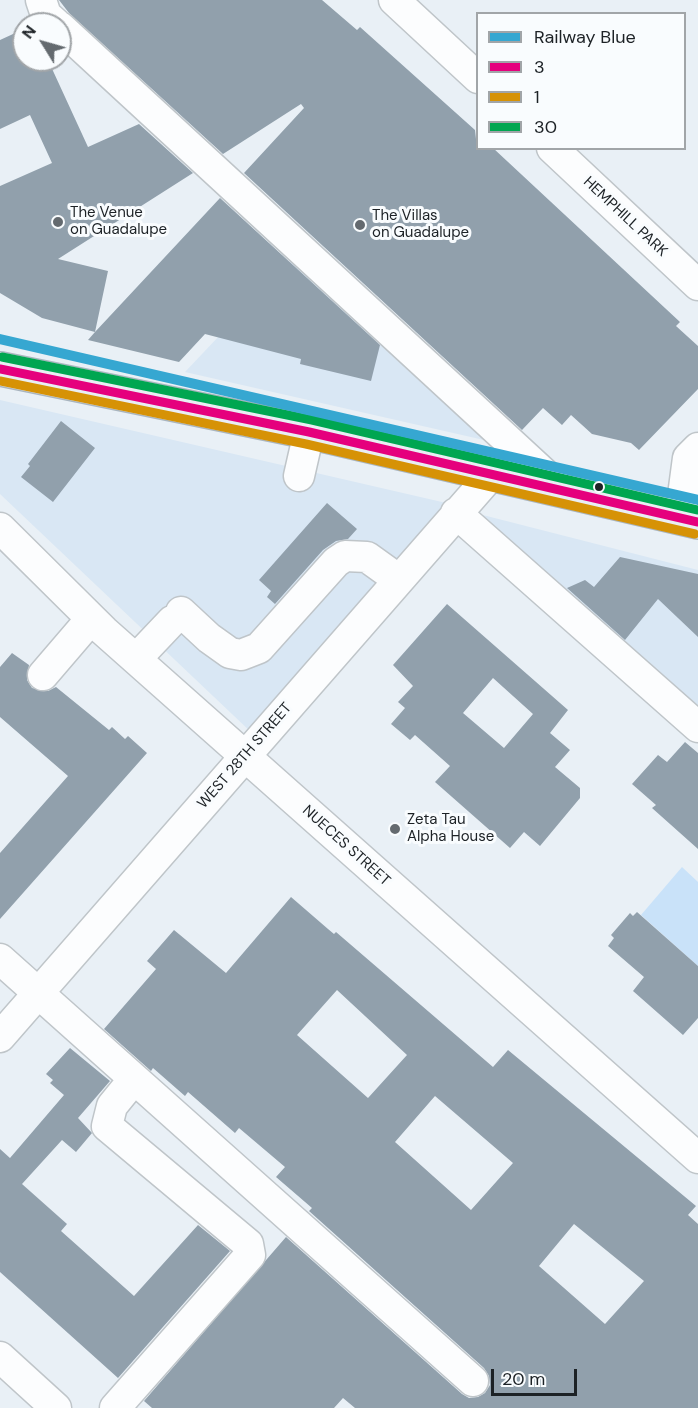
<!DOCTYPE html>
<style>
body{margin:0}
#map{position:relative;width:698px;height:1408px;overflow:hidden;background:#e9f0f6;font-family:"DM Sans",sans-serif}
canvas{display:block}
.legend{position:absolute;left:476px;top:12px;width:210px;height:138px;box-sizing:border-box;background:#f9fcfe;border:2px solid #a1a5a8;margin:0;padding:8px 10px;list-style:none;font-size:18px;color:#1d2226}
.legend li{display:flex;align-items:center;gap:12px;height:30px}
.legend b{width:30px;border:2px solid #a1a5a8}
.north{position:absolute;left:12px;top:12px;width:60px;height:60px;box-sizing:border-box;background:#f9fcfe;border:2px solid #a1a5a8;border-radius:50%;rotate:307deg;font-size:16px;font-weight:700;line-height:24px;text-align:center;color:#1d2226}
.north::after{content:'';display:block;margin:auto;width:21px;height:27px;background:#646a6f;clip-path:polygon(50% 0,100% 100%,50% 72%,0 100%)}
.scale{position:absolute;left:491px;top:1369px;width:86px;height:27px;box-sizing:border-box;border:3px solid #1d2226;border-top:0;padding-left:8px;font-size:18px;line-height:21px;white-space:nowrap;color:#1d2226;-webkit-text-stroke:4px #f9fcfe;paint-order:stroke}
</style>
<div id="map">
<canvas width="698" height="1408"></canvas>
<ul class="legend">
<li><b style="height:8px;background:#36a7d1"></b>Railway Blue</li>
<li><b style="height:8px;background:#e5007d"></b>3</li>
<li><b style="height:8px;background:#d69206"></b>1</li>
<li><b style="height:8px;background:#00a651"></b>30</li>
</ul>
<div class="north">N</div>
<div class="scale">20 m</div>
</div>
<script>
const ctx = document.querySelector('canvas').getContext('2d');
ctx.lineJoin = 'round';
function fillPath(path, color) { ctx.fillStyle = color; ctx.fill(path, 'evenodd'); }
const poly = rows => new Path2D(rows.map(r => 'M' + r).join(''));
function stroke(path, color, width, dash) { ctx.strokeStyle = color; ctx.lineWidth = width; ctx.lineCap = dash ? 'butt' : 'round'; ctx.setLineDash(dash || []); ctx.stroke(path); }
function drawText(font, color, halo, rows, align = 'center') {
  ctx.font = font + ' "DM Sans",sans-serif'; ctx.lineWidth = 6; ctx.setLineDash([]); ctx.textBaseline = 'middle'; ctx.strokeStyle = halo; ctx.fillStyle = color; for (const [text, x, y, turn = 0] of rows) {
    ctx.save(); ctx.translate(x, y); ctx.rotate((+turn || 0) * Math.PI / 180); ctx.textAlign = isNaN(turn) ? turn : align; if (halo) ctx.strokeText(text, 0, 0); ctx.fillText(text, 0, 0); ctx.restore();
  }
}
const built = poly([
 [290,261,484,440,185,372],
 [0,400,455,505,252,733,0,494],
 [475,513,698,570,698,711]
]);
const green = poly([
 [682,867,698,882,698,966,641,915]
]);
const building = poly([
 [59,0,322,0,357,30,360,27,475,130,477,148,493,148,680,322,676,326,698,346,698,389,639,450,631,443,592,434,571,415,562,425,543,408,522,430,244,173,304,108,301,104,223,154,69,13],
 [24,29,24,60,48,60,88,147,139,124,193,173,58,259,108,271,95,332,220,198,380,345,371,381,300,364,301,359,205,334,179,362,88,340,95,332,42,318,0,293,0,186,52,163,30,115,0,129,0,40],
 [61,421,95,448,53,502,21,477,30,466,28,464],
 [327,503,357,529,348,539,336,541,323,550,275,604,267,597,271,591,259,580],
 [620,557,698,574,698,637,658,599,625,640,567,588,585,580,594,587],
 [447,604,568,710,550,733,570,750,555,767,580,788,580,798,540,846,524,832,510,848,435,782,450,766,415,735,410,740,391,724,405,708,398,702,413,686,393,665],
 [493,678,533,714,504,748,463,713],
 [12,653,29,665,27,680,32,688,48,691,56,687,109,730,112,727,125,739,128,736,147,753,0,919,0,853,68,776,0,717,0,667],
 [685,742,698,753,698,849,652,808,656,805,632,784,658,755,667,762],
 [291,897,328,929,334,934,336,932,493,1067,508,1050,696,1206,688,1215,698,1224,698,1408,355,1408,343,1398,334,1408,152,1408,144,1401,286,1237,462,1394,469,1398,478,1397,485,1393,490,1385,489,1376,484,1368,309,1211,312,1208,276,1177,285,1167,239,1128,235,1133,188,1092,185,1096,153,1068,151,1071,104,1029,156,969,147,961,174,930,226,973],
 [337,990,407,1055,368,1098,297,1035],
 [435,1096,513,1163,471,1210,395,1142],
 [574,1224,644,1281,605,1324,539,1266],
 [637,912,698,966,698,1018,683,1035,633,991,644,977,608,946,614,938,611,935,630,913,633,916],
 [70,1048,110,1081,78,1118,92,1133,76,1152,62,1140,22,1184,67,1224,61,1231,134,1296,198,1225,230,1251,118,1378,0,1272,0,1149,10,1158,64,1095,50,1083,53,1080,46,1074]
]);
const minor = poly([
 [41,0,46,15,56,24],
 [394,0,478,78],
 [60,27,564,492],
 [552,148,698,285],
 [299,476,309,432],
 [456,513,698,727],
 [680,518,688,458,698,448],
 [0,528,104,631,698,1158],
 [181,612,209,638,230,653,241,655,259,648,336,562,345,556,367,557,399,580],
 [136,659,172,621],
 [43,675,91,619],
 [0,959,473,1381],
 [0,1037,490,476],
 [0,1357,56,1408],
 [115,1408,250,1255,248,1244,107,1126,112,1106,134,1079]
]);
const major = poly([
 [0,369,309,432,698,522]
]);
const bus1 = poly([
 [0,369,309,432,698,522]
]);
const bus2 = poly([
 [0,381,306,444,695,534]
]);
const bus3 = poly([
 [2,357,312,420,698,510]
]);
const rail1 = poly([
 [0,339,698,500]
]);
const markers = [
 [58,222,6,"#646a6f"],
 [360,225,6,"#646a6f"],
 [599,487,5,"#1d2226"],
 [395,829,6,"#646a6f"]
];
const poiNames = [
 ["The Venue",70,213],
 ["on Guadalupe",70,230],
 ["The Villas",372,216],
 ["on Guadalupe",372,233],
 ["Zeta Tau",407,820],
 ["Alpha House",407,837]
];
const streetNames = [
 ["HEMPHILL PARK",625,217,43],
 ["WEST 28TH STREET",245,756,-49],
 ["NUECES STREET",346,846,42]
];
fillPath(built, '#d9e7f4');
fillPath(green, '#c9e2f9');
fillPath(building, '#91a0ac');
stroke(minor, '#bfc5c9', 33);
stroke(major, '#a9b5bf', 36);
stroke(minor, '#fcfdfe', 30);
stroke(major, '#e9eef3', 33);
stroke(bus1, '#e5007d', 9);
stroke(bus2, '#d69206', 9);
stroke(bus3, '#00a651', 9);
stroke(rail1, '#36a7d1', 10);
for (const [x, y, r, color] of markers) { const dot = new Path2D(); dot.arc(x, y, r, 0, 2 * Math.PI); ctx.fillStyle = color; ctx.fill(dot); stroke(dot, '#f9fcfe', 2); }
drawText('15px', '#1d2226', '#f9fcfe', poiNames, 'left');
drawText('15px', '#1d2226', '#f9fcfe', streetNames);
</script>
